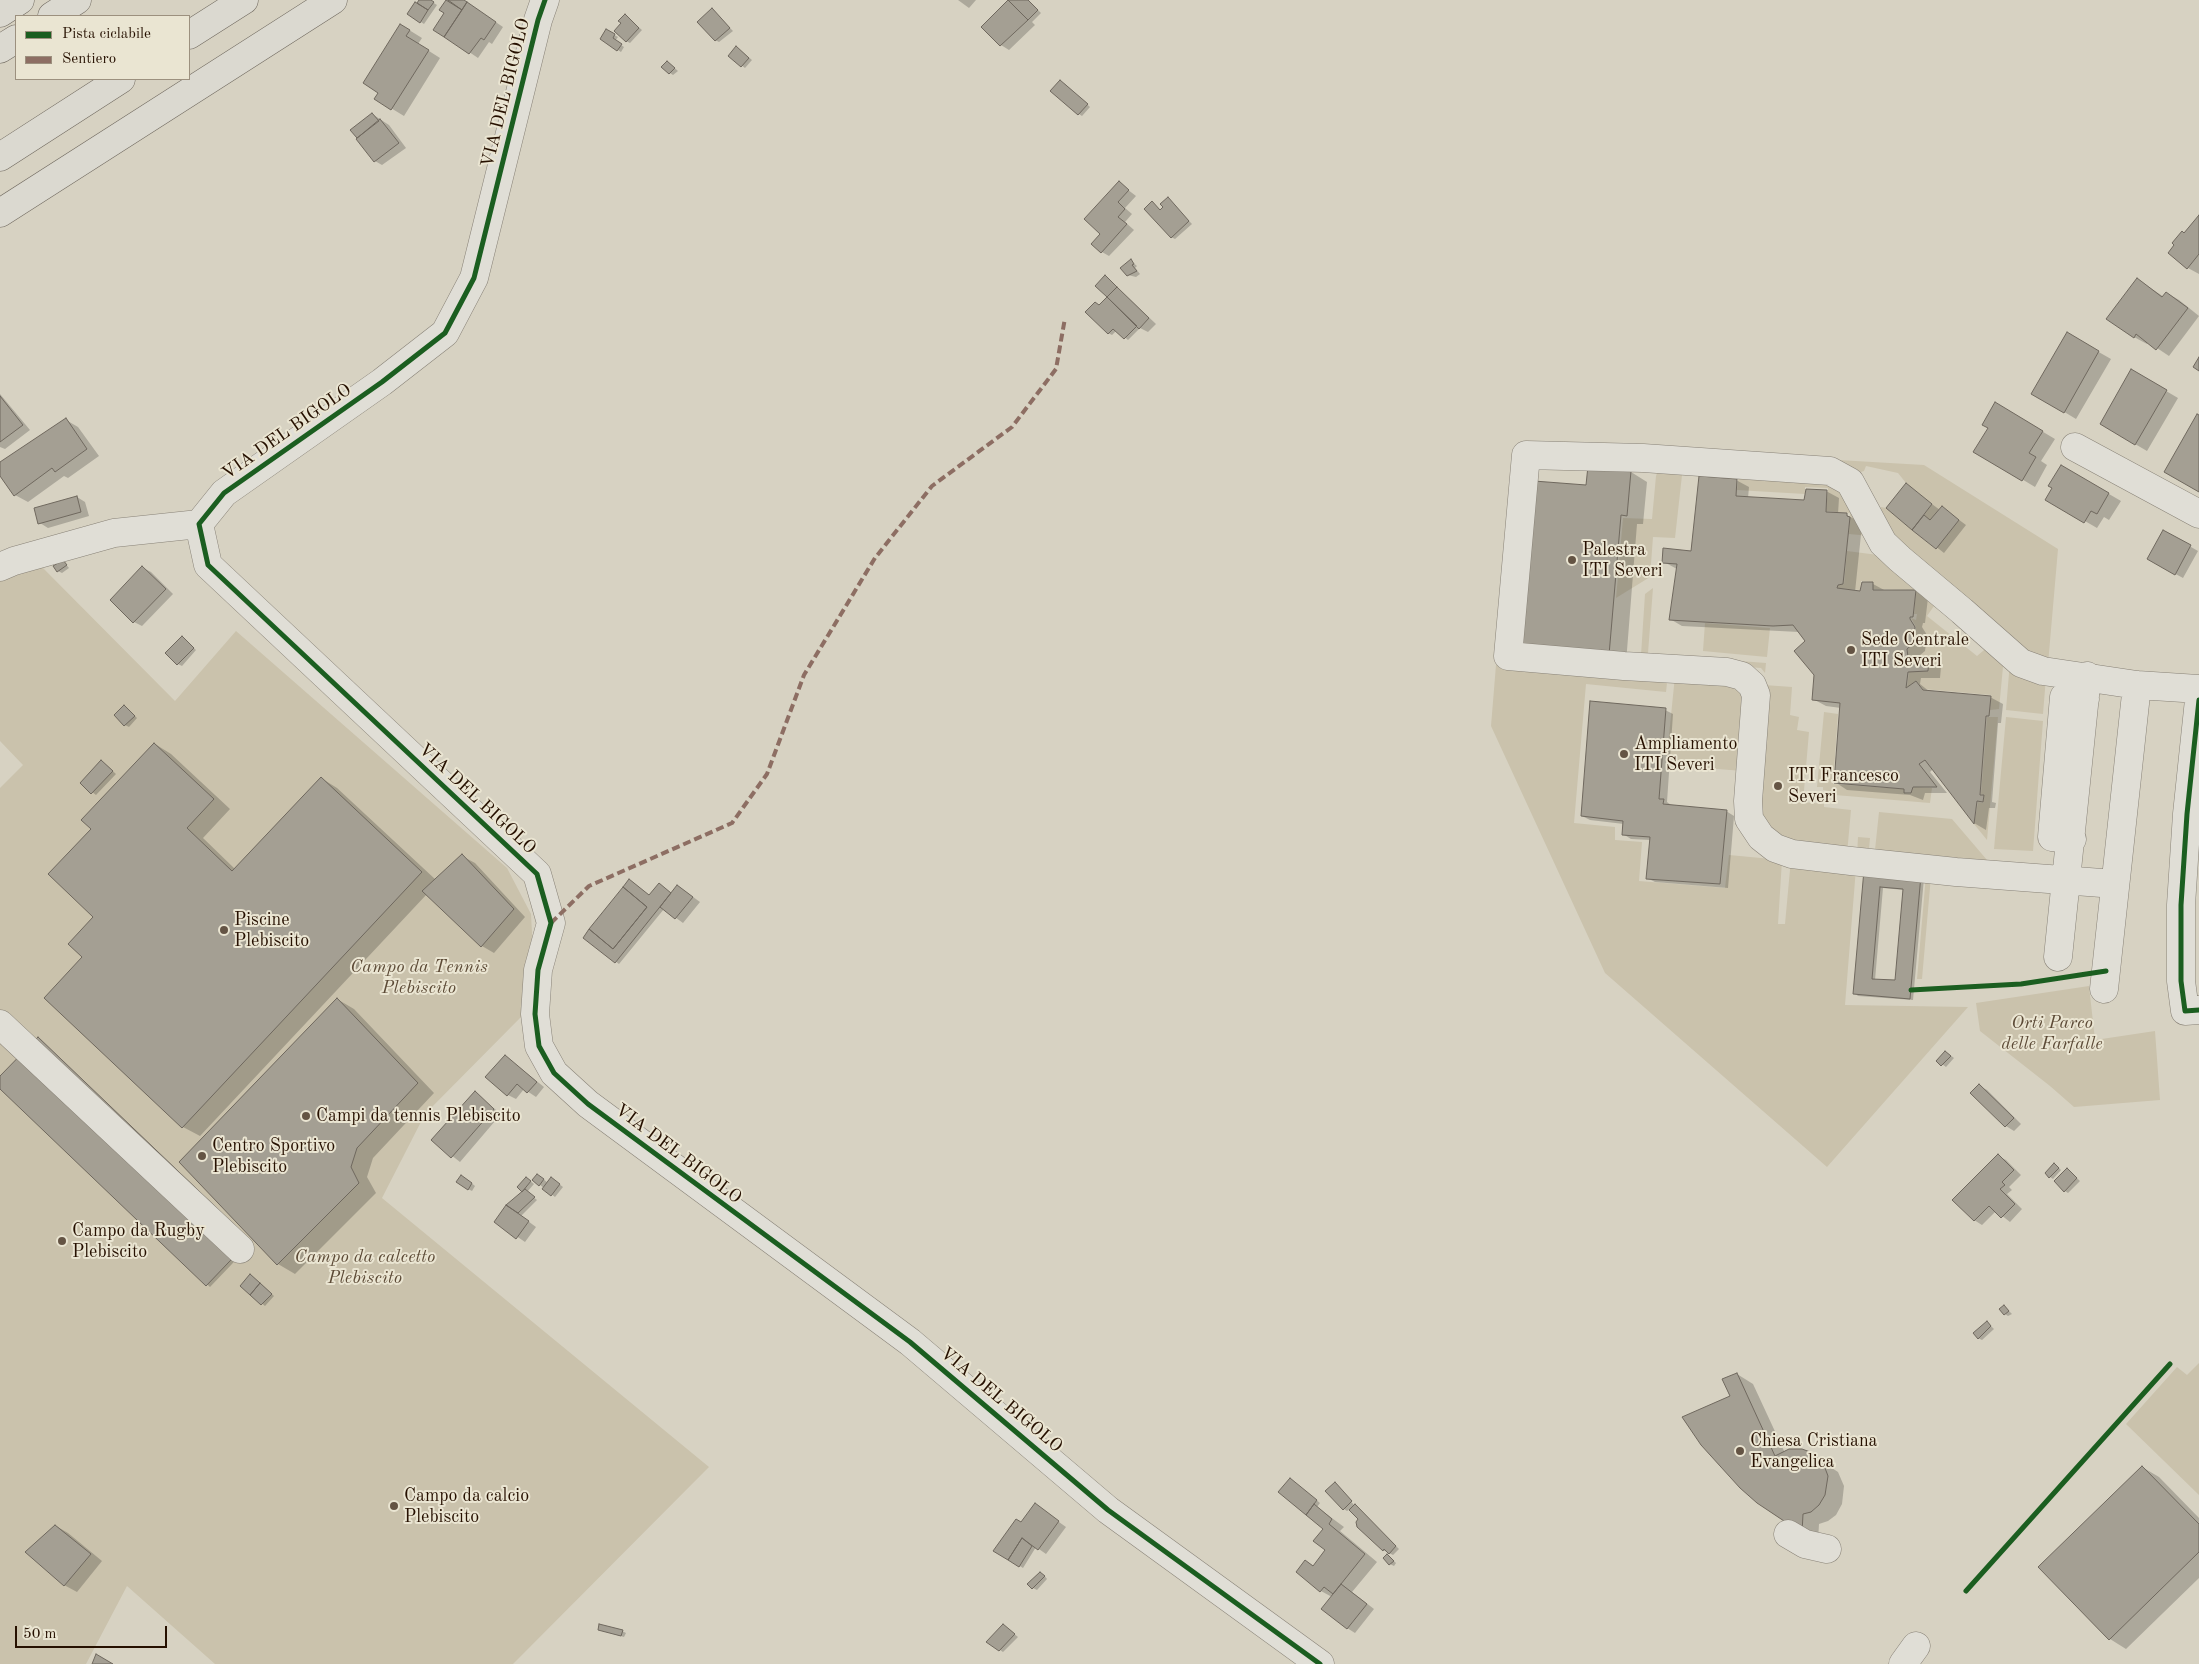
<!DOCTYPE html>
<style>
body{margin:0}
#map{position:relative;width:2199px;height:1664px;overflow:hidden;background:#d7d2c2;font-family:"Old Standard TT",serif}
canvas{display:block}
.legend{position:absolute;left:15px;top:15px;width:175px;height:65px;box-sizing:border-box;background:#eae5d2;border:1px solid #9c907e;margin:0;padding:6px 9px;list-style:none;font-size:15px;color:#261000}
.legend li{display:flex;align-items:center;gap:10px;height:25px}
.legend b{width:25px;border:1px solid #9c907e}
.scale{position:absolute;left:15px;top:1626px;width:152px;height:22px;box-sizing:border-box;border:2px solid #261000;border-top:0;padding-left:6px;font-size:15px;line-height:18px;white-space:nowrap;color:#261000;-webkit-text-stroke:4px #eae5d2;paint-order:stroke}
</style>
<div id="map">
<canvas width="2199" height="1664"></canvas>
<ul class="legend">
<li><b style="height:6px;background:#1b5e20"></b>Pista ciclabile</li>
<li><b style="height:6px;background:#8d6e63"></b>Sentiero</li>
</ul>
<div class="scale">50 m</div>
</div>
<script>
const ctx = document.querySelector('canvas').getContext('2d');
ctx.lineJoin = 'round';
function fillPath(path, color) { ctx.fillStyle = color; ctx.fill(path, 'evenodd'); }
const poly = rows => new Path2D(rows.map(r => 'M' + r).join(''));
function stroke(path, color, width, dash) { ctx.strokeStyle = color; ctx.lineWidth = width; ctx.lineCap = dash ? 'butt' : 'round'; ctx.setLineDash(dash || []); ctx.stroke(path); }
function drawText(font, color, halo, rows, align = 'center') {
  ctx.font = font + ' "Old Standard TT",serif'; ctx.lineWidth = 4; ctx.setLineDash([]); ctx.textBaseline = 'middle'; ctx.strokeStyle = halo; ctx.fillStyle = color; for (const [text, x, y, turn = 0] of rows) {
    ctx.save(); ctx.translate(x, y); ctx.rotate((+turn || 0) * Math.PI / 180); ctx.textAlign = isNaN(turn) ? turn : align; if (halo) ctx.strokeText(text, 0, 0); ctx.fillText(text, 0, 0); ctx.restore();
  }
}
const green = poly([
 [1838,460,1924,465,2058,549,2048,664,2031,662,1911,561,1880,513,1881,507,1886,508,1935,549,1959,520,1942,506,1930,520,1924,515,1932,504,1906,483,1898,473,1866,466,1864,471,1861,472],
 [1683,466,1675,538,1653,537,1650,577,1616,598,1623,518,1652,519,1656,476,1659,468],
 [1739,471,1822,478,1843,489,1870,536,1849,534,1850,513,1826,511,1828,488,1805,487,1805,494,1737,490],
 [1847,551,1886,556,1939,599,1927,616,1977,656,1990,645,2004,656,1999,709,1990,710,1991,695,1923,689,1916,681,1907,687,1909,672,1929,671,1929,659,1908,656,1908,649,1914,644,1916,627,1911,618,1916,620,1917,614,1914,614,1916,590,1873,589,1873,582,1861,581,1860,590,1838,588,1838,585,1844,584],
 [38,563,175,701,236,631,507,868,531,914,534,971,522,1016,425,1114,382,1198,709,1467,513,1664,215,1664,127,1586,86,1664,0,1664,0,788,23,765,0,741,0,578],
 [1653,588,1648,653,1654,653,1654,659,1641,655,1645,594],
 [1705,623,1770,628,1767,657,1703,651],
 [1660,655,1766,663,1765,673,1761,668,1660,660],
 [2010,661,2046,677,2043,714,2006,710],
 [1496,665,1668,674,1666,692,1586,684,1574,823,1615,827,1615,840,1642,842,1639,881,1725,888,1729,855,1782,860,1778,924,1785,924,1791,859,1856,868,1845,1005,1968,1007,1827,1167,1605,973,1491,726],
 [1675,676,1725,680,1744,691,1743,771,1666,765],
 [1764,685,1792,687,1790,715,1799,717,1797,730,1809,732,1803,802,1824,804,1824,807,1851,810,1847,854,1793,849,1758,824],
 [1824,712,1838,714,1833,784,1904,789,1904,793,1910,794,1914,787,1932,788,1930,803,1835,795,1835,792,1823,790,1823,787,1817,787],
 [1987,717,1998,717,1987,840,1974,824,1978,802,1983,803,1984,795,1981,794],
 [2006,717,2043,721,2033,851,1994,849],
 [1879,812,1952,819,1987,860,1993,861,1857,855,1858,837,1870,838,1869,849,1875,850],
 [1926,875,1931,876,1922,979,1917,979],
 [2089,986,2095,1040,2155,1031,2160,1100,2074,1107,2050,1086,1980,1031,1976,1003],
 [2199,1363,2199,1495,2126,1424,2177,1367,2187,1375]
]);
const shadow = poly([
 [420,0,429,0,437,5,424,24,409,14],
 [447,0,463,0,503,27,492,44,489,42,478,58,435,29,446,13,441,10],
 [958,0,976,0,969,8],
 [1010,0,1028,0,1041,13,1032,22,1035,25,1009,50,1001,45,983,27],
 [712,10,733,31,719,42,715,40],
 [625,16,642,30,630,43,626,41,623,23],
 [401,25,422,38,418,44,440,58,404,116,376,99,380,93],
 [607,31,618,37,615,41,624,47,621,52,601,39],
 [740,50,752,60,745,68,730,56],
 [670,64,678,71,673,75,670,73],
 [1064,83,1090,107,1082,116,1079,114],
 [372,114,389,125,406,148,382,165,375,161,352,130],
 [1119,183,1136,196,1125,208,1132,214,1125,222,1134,230,1109,256,1102,252,1102,234],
 [1168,199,1192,224,1175,239,1171,237,1152,203,1161,211],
 [2199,217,2199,274,2188,268,2185,234],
 [1131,261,1137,266,1135,268,1140,274,1136,277,1128,275],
 [2137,279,2164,297,2167,293,2179,300,2199,316,2169,356,2148,342,2147,344,2134,337],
 [1121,291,1156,324,1148,332,1140,328,1128,340,1117,330,1112,335,1108,333,1100,306,1109,297],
 [2067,334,2111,359,2076,419,2033,393],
 [2132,371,2178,398,2147,451,2101,424],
 [0,394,30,430,5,449,0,447],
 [1996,404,2055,439,2041,461,2047,465,2035,487,1975,451,1989,428],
 [66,420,78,427,99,456,68,478,64,476,28,502,15,495,0,474,0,464],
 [2061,466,2121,501,2109,520,2104,517,2097,528,2047,499,2054,488],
 [1631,472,1647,482,1643,524,1637,524,1626,663,1539,656,1587,486],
 [1736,480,1749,487,1748,498,1805,502,1826,491,1839,498,1838,514,1847,515,1859,522,1862,525,1855,592,1861,592,1873,584,1886,591,1915,591,1928,598,1925,623,1923,623,1922,627,1927,635,1925,651,1919,656,1920,659,1928,660,1941,667,1940,678,1921,678,1920,684,1930,692,1990,697,2003,704,2001,723,1998,723,1992,802,1996,803,1995,808,1989,808,1986,830,1974,823,1933,769,1930,772,1947,793,1925,793,1923,800,1910,795,1847,790,1835,782,1841,708,1826,706,1813,699,1815,675,1807,642,1799,632,1682,626,1670,619,1677,569,1664,562,1692,552],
 [1906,485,1940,510,1943,508,1966,525,1944,553,1887,508],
 [77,497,85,502,89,516,48,528,40,523],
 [2163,531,2198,551,2183,578,2148,559],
 [63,561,69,568,62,573,58,571],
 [143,568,151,572,173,594,142,626,134,622,112,600],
 [185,640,196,650,182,666,178,664],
 [128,709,137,718,129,727,125,725],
 [1665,710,1673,714,1667,802,1671,805,1726,811,1734,816,1728,888,1655,882,1647,878,1651,840,1631,839,1623,834,1624,824,1590,820,1582,816],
 [155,744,171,754,230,809,203,838,235,869,321,778,337,788,436,880,462,856,475,863,525,917,494,953,482,946,427,894,200,1136,183,1127,46,998,83,957,95,917,92,829],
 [105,764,116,774,96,795,81,783],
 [1865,871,1924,878,1913,1000,1858,996,1855,993],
 [1883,888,1904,890,1896,982,1875,980],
 [678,886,700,902,683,923,664,909,619,964,584,938,650,896,672,894],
 [337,999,354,1009,434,1093,373,1158,367,1177,376,1193,295,1274,278,1264,181,1162],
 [39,1039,253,1242,210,1287,0,1087,0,1077],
 [1946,1052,1954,1058,1946,1067,1938,1061],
 [505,1056,544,1087,536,1097,524,1089,516,1099,508,1095],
 [1979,1086,1987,1090,2021,1124,2014,1131,2006,1126],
 [475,1093,501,1114,460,1162,432,1140],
 [1998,1156,2006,1160,2021,1175,2009,1187,2012,1190,2007,1194,2022,1209,2010,1222,1996,1211,1982,1225,1974,1220],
 [2058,1167,2061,1170,2053,1179,2050,1177],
 [2067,1169,2080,1181,2068,1193,2065,1191],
 [541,1177,548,1183,555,1181,563,1187,555,1197,534,1180],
 [465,1178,475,1186,472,1191,468,1189],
 [529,1180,534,1184,527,1192,537,1200,521,1216,536,1227,525,1242,496,1222,507,1206,524,1192,518,1187],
 [254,1278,274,1296,265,1306,242,1286],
 [2004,1306,2012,1314,2008,1316,2005,1314],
 [1987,1322,1994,1329,1982,1340,1978,1338],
 [1737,1374,1753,1384,1785,1453,1812,1455,1838,1472,1844,1486,1842,1504,1836,1515,1828,1521,1819,1524,1818,1541,1802,1532,1732,1397],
 [2142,1467,2159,1477,2199,1518,2199,1578,2126,1649,2110,1639],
 [1294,1482,1320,1503,1317,1507,1344,1527,1340,1531,1377,1562,1352,1592,1374,1609,1355,1633,1347,1628,1332,1597,1321,1591,1306,1561,1314,1566,1326,1550,1325,1529],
 [1338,1486,1354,1505,1399,1549,1393,1555,1383,1550,1359,1526,1360,1519,1350,1509,1347,1511,1344,1509],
 [1035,1505,1066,1527,1046,1554,1036,1547,1023,1568,995,1550,1021,1524],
 [56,1526,68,1533,102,1561,77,1592,64,1585],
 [1387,1555,1396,1563,1394,1566,1390,1564],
 [1044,1575,1047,1579,1037,1590,1033,1588],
 [1007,1628,1018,1637,1003,1652,988,1642],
 [599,1630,622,1631,626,1633,624,1637]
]);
const building = poly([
 [419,0,431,0,434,2,428,10,417,3,419,0],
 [446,0,462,10,444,37,433,30,444,13,439,10,446,0],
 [448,0,464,0,467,2,462,10,448,0],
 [1008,0,1028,0,1038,10,1028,20,1008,0],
 [1008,0,1028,20,1000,46,981,27,1008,0],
 [415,2,428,10,420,23,407,14,415,2],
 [467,2,496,22,484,40,481,38,469,54,444,37,467,2],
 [712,8,730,28,715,41,697,22,712,8],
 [625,14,639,28,626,42,614,31,621,23,618,21,625,14],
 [400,24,410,30,406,36,429,50,391,110,374,99,378,93,363,83,400,24],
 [606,29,615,34,613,38,622,44,617,51,600,39,606,29],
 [736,46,749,58,741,67,728,56,736,46],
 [667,61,675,68,669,74,661,67,667,61],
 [1060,80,1088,104,1078,115,1050,91,1060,80],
 [372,113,379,121,357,138,350,130,372,113],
 [380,119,399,143,374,162,356,139,380,119],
 [1119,181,1129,190,1118,202,1125,209,1118,217,1127,224,1101,253,1091,244,1100,234,1084,219,1119,181],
 [1168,197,1189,221,1171,238,1144,209,1152,201,1160,210,1163,207,1160,204,1168,197],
 [2199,215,2199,254,2187,269,2168,253,2174,245,2172,243,2182,231,2184,233,2199,215],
 [1131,259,1134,264,1132,265,1137,271,1127,276,1120,268,1131,259],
 [1105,275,1117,287,1107,297,1095,286,1105,275],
 [2137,278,2162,297,2166,292,2188,308,2156,350,2136,334,2134,338,2106,319,2137,278],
 [1117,287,1149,318,1139,329,1107,297,1117,287],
 [1107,297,1137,326,1124,339,1113,329,1108,334,1085,312,1095,302,1099,305,1107,297],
 [2067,332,2099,351,2064,413,2031,394,2067,332],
 [2199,357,2199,371,2193,367,2199,357],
 [2131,369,2167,390,2135,445,2100,424,2131,369],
 [0,396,23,425,0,442,0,396],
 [1995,402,2043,431,2029,453,2036,457,2022,481,1973,452,1988,428,1982,425,1995,402],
 [2197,414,2199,415,2199,492,2164,472,2197,414],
 [66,418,87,449,55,472,52,468,14,496,0,476,0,462,66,418],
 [2061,465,2109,493,2097,514,2091,511,2084,523,2045,500,2052,488,2048,486,2061,465],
 [1588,466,1631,471,1627,516,1621,515,1609,655,1521,647,1534,481,1586,485,1588,466],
 [1699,476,1737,479,1736,496,1804,500,1806,489,1827,490,1826,512,1847,513,1847,516,1850,517,1843,584,1838,585,1837,588,1860,591,1862,582,1873,582,1873,590,1916,590,1913,617,1910,617,1910,619,1915,627,1913,644,1907,649,1908,657,1929,659,1928,671,1908,672,1906,688,1916,681,1923,690,1991,696,1989,716,1986,716,1980,795,1984,795,1983,802,1977,801,1974,824,1925,760,1919,764,1937,787,1913,787,1911,793,1904,793,1904,789,1834,783,1840,703,1812,700,1814,675,1794,651,1805,641,1793,625,1773,626,1669,620,1677,564,1662,563,1663,548,1691,551,1699,476],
 [1906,483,1932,504,1912,530,1886,508,1906,483],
 [77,496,81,512,38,524,34,508,77,496],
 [1942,506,1959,520,1936,549,1912,530,1924,515,1930,520,1942,506],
 [2163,530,2191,545,2175,575,2147,559,2163,530],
 [63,560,67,565,57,572,53,566,63,560],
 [142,566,166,589,133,623,110,600,142,566],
 [182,636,194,648,177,665,165,653,182,636],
 [1590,701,1666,708,1659,799,1664,799,1663,804,1727,810,1720,884,1646,879,1650,837,1622,835,1623,821,1581,816,1590,701],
 [124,705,135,716,124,726,114,715,124,705],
 [154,743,214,799,187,828,232,871,321,777,422,872,182,1128,44,998,82,957,68,944,93,917,48,874,91,829,81,820,154,743],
 [101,760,113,771,91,794,80,783,101,760],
 [462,854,514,909,481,947,422,891,462,854],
 [1864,870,1921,875,1910,999,1853,994,1864,870],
 [1880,887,1903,889,1895,980,1872,979,1880,887],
 [629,879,649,895,659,883,671,893,615,963,583,938,589,929,613,949,647,907,623,887,629,879],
 [677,885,693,897,675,919,660,907,677,885],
 [623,887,647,907,613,949,589,929,623,887],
 [337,998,418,1083,357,1148,351,1167,359,1183,277,1265,179,1162,337,998],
 [38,1037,250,1240,206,1286,0,1089,0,1076,38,1037],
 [1945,1051,1951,1056,1941,1066,1936,1061,1945,1051],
 [505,1055,537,1082,527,1093,517,1084,507,1096,485,1077,505,1055],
 [1979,1084,2014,1118,2005,1127,1970,1093,1979,1084],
 [475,1091,494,1109,451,1158,431,1140,475,1091],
 [1998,1154,2014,1170,2002,1182,2005,1185,2000,1189,2015,1204,2001,1218,1989,1206,1974,1221,1952,1200,1998,1154],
 [2054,1163,2059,1168,2049,1178,2045,1173,2054,1163],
 [2067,1168,2077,1178,2064,1192,2054,1181,2067,1168],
 [537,1174,544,1179,539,1186,532,1180,537,1174],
 [461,1175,472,1183,468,1190,456,1182,461,1175],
 [526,1177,531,1181,522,1192,517,1187,526,1177],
 [551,1177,560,1184,551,1196,542,1189,551,1177],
 [525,1189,535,1197,518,1213,506,1205,525,1189],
 [506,1205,529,1221,516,1239,494,1222,506,1205],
 [250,1274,260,1283,250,1295,240,1286,250,1274],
 [260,1283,272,1294,261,1305,250,1295,260,1283],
 [2004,1305,2009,1311,2004,1315,1999,1309,2004,1305],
 [1987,1321,1991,1326,1978,1339,1973,1333,1987,1321],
 [1737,1373,1775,1456,1789,1449,1802,1449,1813,1453,1821,1461,1825,1468,1828,1476,1825,1495,1819,1505,1811,1512,1803,1514,1802,1533,1757,1503,1740,1488,1701,1445,1682,1417,1730,1396,1722,1379,1737,1373],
 [2142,1466,2199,1524,2199,1552,2109,1640,2038,1567,2142,1466],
 [1290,1478,1317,1500,1306,1515,1278,1492,1290,1478],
 [1335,1482,1352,1501,1343,1510,1325,1491,1335,1482],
 [1035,1503,1059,1521,1038,1550,1022,1538,1008,1560,993,1551,1016,1519,1021,1522,1035,1503],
 [1314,1504,1332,1519,1329,1524,1365,1554,1333,1594,1324,1587,1320,1592,1296,1572,1305,1560,1313,1566,1325,1550,1313,1541,1323,1529,1306,1515,1314,1504],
 [1355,1504,1396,1546,1389,1554,1384,1549,1383,1551,1357,1527,1356,1522,1358,1519,1349,1510,1355,1504],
 [55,1525,91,1554,64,1586,25,1552,55,1525],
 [1022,1538,1032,1546,1019,1567,1008,1560,1022,1538],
 [1387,1554,1394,1561,1389,1565,1383,1558,1387,1554],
 [1040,1572,1045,1576,1032,1589,1027,1584,1040,1572],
 [1341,1584,1367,1604,1347,1629,1321,1609,1341,1584],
 [599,1624,623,1630,621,1636,598,1630,599,1624],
 [1003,1624,1015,1634,999,1651,986,1642,1003,1624],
 [96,1654,113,1664,92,1664,96,1654]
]);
const minor = poly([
 [545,0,538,20,474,278,445,333,382,382,224,493,199,524,208,565,537,874,551,923,538,970,535,1014,539,1046,554,1073,588,1104,910,1342,1108,1510,1320,1664],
 [2075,447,2199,514],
 [0,567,14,561,114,533,199,524],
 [2199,700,2187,814,2181,905,2181,981,2185,1011,2199,1010],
 [2072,839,2052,837,2064,697,2085,699],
 [2115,884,1956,872,1851,861,1792,854,1775,848,1761,837,1749,819,1748,801,1756,695,1752,685,1742,676,1727,672,1624,666,1508,656,1526,455,1643,458,1830,471,1850,482,1883,543,1900,559,1962,611,2021,663,2043,671,2137,685,2199,689],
 [2058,957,2087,676],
 [2104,989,2137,685],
 [0,1024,240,1249],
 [1788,1534,1805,1544,1827,1549],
 [1903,1664,1916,1646]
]);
const highway = poly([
 [0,13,20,0],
 [52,16,77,0],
 [189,35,244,0],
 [0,49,16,39],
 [0,157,121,79],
 [0,213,333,0]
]);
const quiet = poly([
 [551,923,589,886,732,823,767,774,804,675,875,558,932,486,1012,427,1056,369,1065,318]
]);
const cycleway = poly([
 [545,0,538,20,474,278,445,333,382,382,224,493,199,524,208,565,537,874,551,923,538,970,535,1014,539,1046,554,1073,588,1104,910,1342,1108,1510,1320,1664],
 [2199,700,2187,814,2181,905,2181,981,2185,1011,2199,1010],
 [1911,990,2021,984,2106,971],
 [1966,1591,2170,1364]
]);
const markers = [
 [1572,560,5,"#645444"],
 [1851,650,5,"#645444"],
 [1624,754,5,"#645444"],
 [1778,786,5,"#645444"],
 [224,930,5,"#645444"],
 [306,1116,5,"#645444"],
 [202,1156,5,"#645444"],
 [62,1241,5,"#645444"],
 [1740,1451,5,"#645444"],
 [394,1506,5,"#645444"]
];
const streetNames = [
 ["VIA DEL BIGOLO",506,93,-76],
 ["VIA DEL BIGOLO",287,432,-35],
 ["VIA DEL BIGOLO",477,799,43],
 ["VIA DEL BIGOLO",678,1154,37],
 ["VIA DEL BIGOLO",1001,1400,40]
];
const poiNames = [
 ["Palestra",1582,550],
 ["ITI Severi",1582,571],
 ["Sede Centrale",1861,640],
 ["ITI Severi",1861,661],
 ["Ampliamento",1634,744],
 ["ITI Severi",1634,765],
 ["ITI Francesco",1788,776],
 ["Severi",1788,797],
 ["Piscine",234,920],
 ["Plebiscito",234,941],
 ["Campi da tennis Plebiscito",316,1116],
 ["Centro Sportivo",212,1146],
 ["Plebiscito",212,1167],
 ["Campo da Rugby",72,1231],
 ["Plebiscito",72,1252],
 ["Chiesa Cristiana",1750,1441],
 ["Evangelica",1750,1462],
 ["Campo da calcio",404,1496],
 ["Plebiscito",404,1517]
];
const parkNames = [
 ["Campo da Tennis",419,967],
 ["Plebiscito",419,988],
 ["Orti Parco",2052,1023],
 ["delle Farfalle",2052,1044],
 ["Campo da calcetto",365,1257],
 ["Plebiscito",365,1278]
];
fillPath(green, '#cac2ac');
fillPath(shadow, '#0003');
fillPath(building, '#a49f93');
stroke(building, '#6f685e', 1);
stroke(minor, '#888277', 29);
stroke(highway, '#6f685e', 29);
stroke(minor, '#e0ded6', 28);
stroke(highway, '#dbd9d0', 28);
stroke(quiet, '#8d6e63', 4, [8, 4]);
stroke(cycleway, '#1b5e20', 5);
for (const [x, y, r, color] of markers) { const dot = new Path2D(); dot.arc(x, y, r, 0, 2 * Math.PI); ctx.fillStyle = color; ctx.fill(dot); stroke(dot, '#eae5d2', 2); }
drawText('18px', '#261000', '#eae5d2', streetNames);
drawText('18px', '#261000', '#eae5d2', poiNames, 'left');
drawText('italic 18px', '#5c4a36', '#eae5d2', parkNames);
</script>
